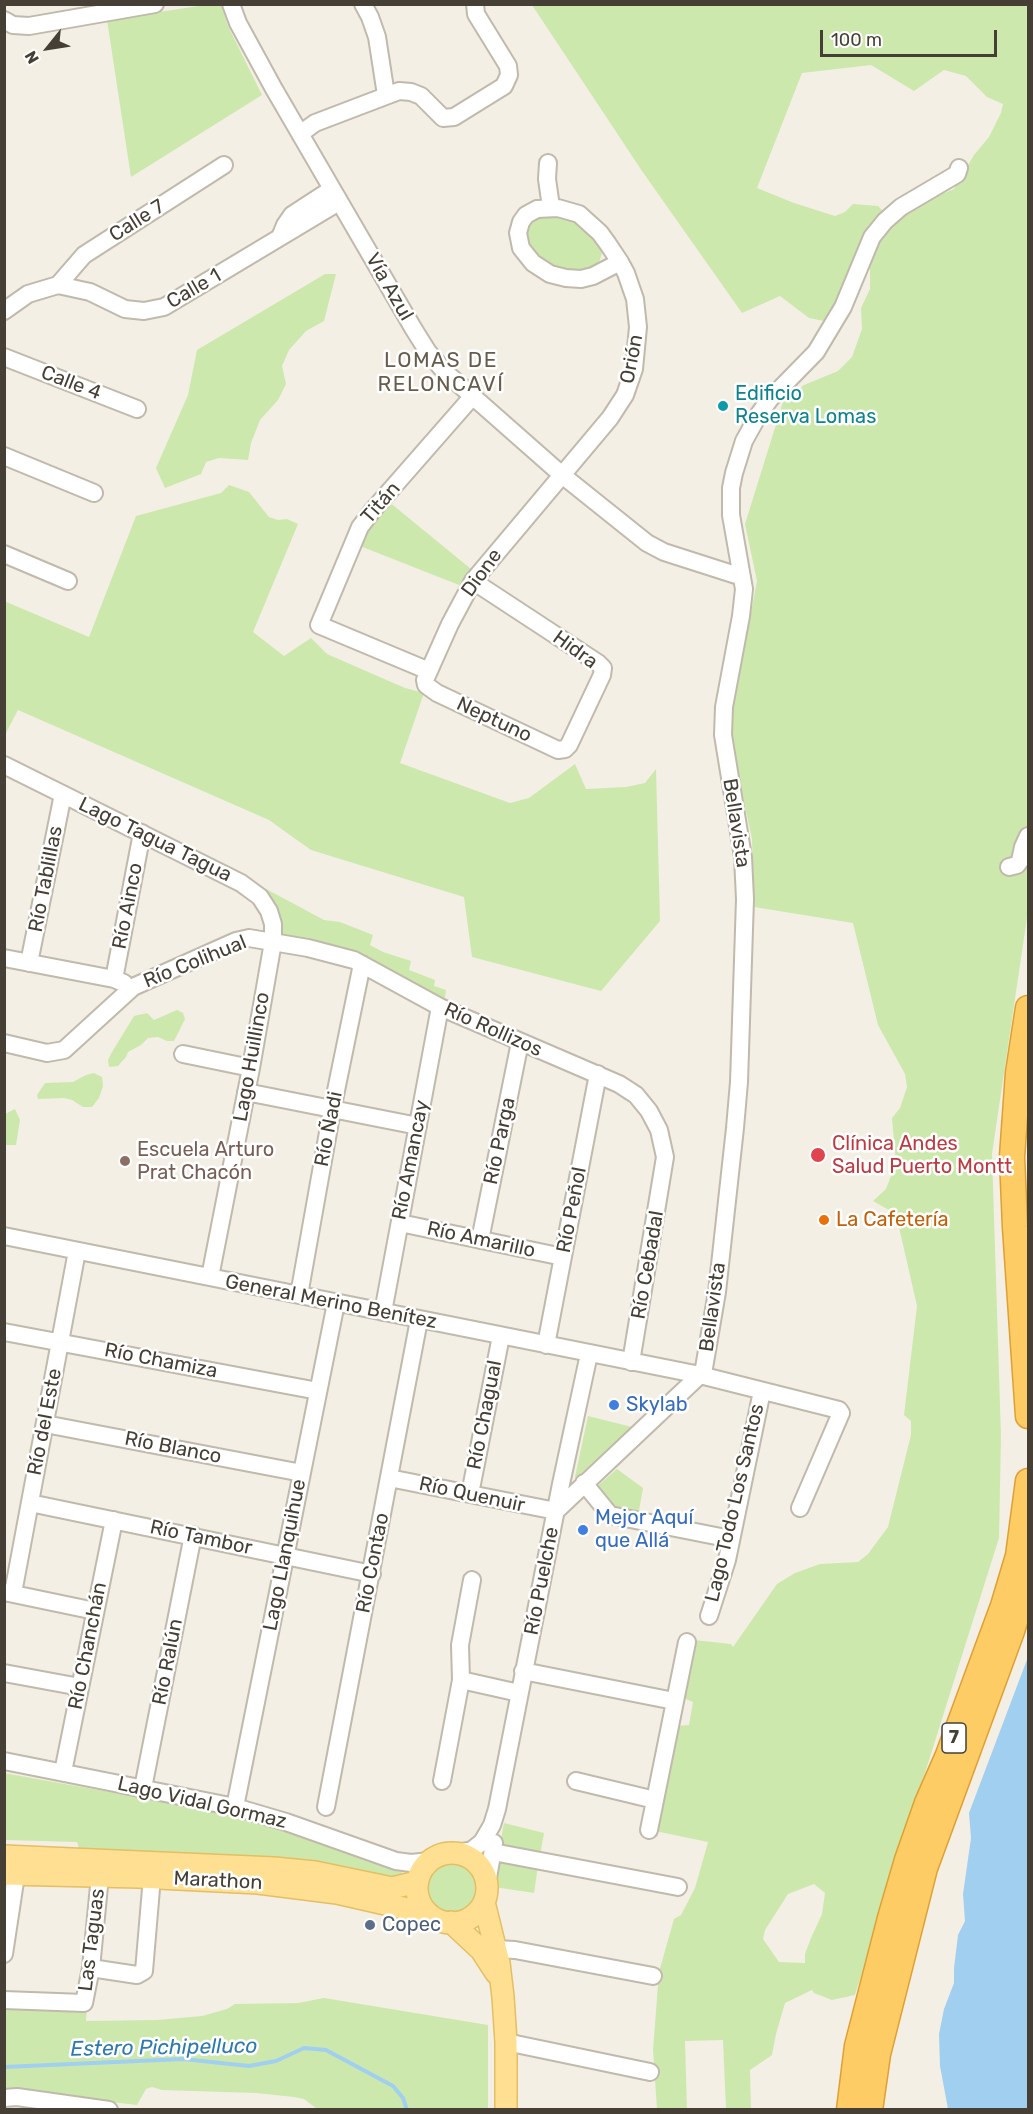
<!DOCTYPE html>
<meta charset="utf-8">
<style>
body{margin:0}
#map{position:relative;width:1033px;height:2114px;overflow:hidden;background:#f3efe5;font-family:Rubik,sans-serif}
canvas{display:block}
.frame{position:absolute;inset:0;border:6px solid #453f35;pointer-events:none}
.north{position:absolute;left:18px;top:18px;width:60px;height:60px;-webkit-text-stroke:4px #fff;paint-order:stroke;rotate:240deg;font-size:16px;font-weight:700;line-height:24px;text-align:center;color:#453f35}
.north::after{content:'';display:block;margin:auto;width:21px;height:27px;background:#453f35;clip-path:polygon(50% 0,100% 100%,50% 72%,0 100%)}
.scale{position:absolute;left:820px;top:30px;width:177px;height:27px;box-sizing:border-box;border:3px solid #453f35;border-top:0;padding-left:8px;font-size:18px;line-height:21px;white-space:nowrap;color:#453f35;-webkit-text-stroke:4px #fff;paint-order:stroke}
</style>
<div id="map">
<canvas width="1033" height="2114"></canvas>
<div class="frame"></div>
<div class="north">N</div>
<div class="scale">100 m</div>
</div>
<script>
const ctx = document.querySelector('canvas').getContext('2d');
ctx.lineJoin = 'round';
function fillPath(path, color) { ctx.fillStyle = color; ctx.fill(path, 'evenodd'); }
const poly = rows => new Path2D(rows.map(r => 'M' + r).join(''));
function stroke(path, color, width, dash) { ctx.strokeStyle = color; ctx.lineWidth = width; ctx.lineCap = dash ? 'butt' : 'round'; ctx.setLineDash(dash || []); ctx.stroke(path); }
function drawText(font, color, halo, rows, align = 'center') {
  ctx.font = font + ' Rubik,sans-serif'; ctx.lineWidth = 5; ctx.setLineDash([]); ctx.textBaseline = 'middle'; ctx.strokeStyle = halo; ctx.fillStyle = color; for (const [text, x, y, turn = 0] of rows) {
    ctx.save(); ctx.translate(x, y); ctx.rotate((+turn || 0) * Math.PI / 180); ctx.textAlign = isNaN(turn) ? turn : align; if (halo) ctx.strokeText(text, 0, 0); ctx.fillText(text, 0, 0); ctx.restore();
  }
}
const green = poly([
 [205,5,221,5,228,26,262,95,131,177,107,20],
 [532,5,1028,5,1028,911,992,1154,1001,1436,999,1538,855,1995,832,2000,814,1993,812,1990,785,2003,776,2034,772,2055,750,2070,751,2109,726,2109,723,2040,685,2041,687,2109,657,2109,653,2050,659,1972,674,1919,681,1915,695,1888,708,1842,655,1831,675,1726,689,1725,693,1702,681,1697,694,1640,731,1644,733,1647,777,1584,795,1573,820,1564,858,1562,868,1554,888,1527,911,1435,911,1421,904,1415,917,1306,896,1214,873,1201,886,1189,896,1163,892,1118,900,1108,907,1087,905,1074,878,1025,853,923,754,907,752,839,731,742,730,723,757,581,745,524,783,402,804,385,838,371,852,357,862,329,861,308,870,289,870,261,879,233,915,206,954,189,974,155,989,137,1001,113,1003,104,987,97,966,76,944,70,914,91,871,65,802,73,757,188,794,203,835,216,845,212,853,204,878,206,885,213,824,321,809,318,780,296,742,313,642,171],
 [814,1884,825,1893,822,1914,811,1938,805,1954,805,1963,779,1962,763,1939,765,1930,788,1894],
 [555,213,585,225,603,250,598,266,571,273,541,262,524,238,529,219],
 [325,274,336,274,324,321,306,331,289,350,282,366,286,384,278,400,260,420,251,443,248,460,219,458,206,462,201,474,165,488,156,468,188,395,197,350],
 [229,485,249,492,269,517,278,520,287,519,298,524,253,632,284,656,311,638,327,654,405,688,424,693,400,763,510,803,529,798,575,764,586,789,626,787,645,783,656,769,660,921,601,991,472,957,464,897,311,850,269,820,18,710,5,735,4,601,89,637,136,516,221,493],
 [388,501,471,569,459,585,360,546,361,536],
 [255,883,324,920,340,922,373,935,370,945,383,952,411,961,409,970,435,980,434,986,446,990,444,1004,280,940],
 [177,1010,183,1013,185,1019,174,1041,167,1041,158,1037,148,1038,141,1045,128,1052,126,1057,118,1066,109,1067,108,1060,112,1052,134,1016,147,1013,154,1020],
 [94,1073,102,1077,103,1086,99,1098,92,1107,83,1107,72,1100,64,1098,38,1099,37,1095,45,1083,73,1082,86,1075],
 [15,1109,20,1120,16,1145,5,1145,5,1114],
 [588,1416,632,1427,576,1478,575,1477],
 [617,1469,643,1488,638,1516,614,1512,594,1489],
 [4,1773,225,1813,292,1832,371,1861,396,1868,405,1875,402,1878,94,1853,79,1848,77,1842,5,1840],
 [504,1823,544,1833,540,1856,504,1846,501,1839],
 [500,1861,538,1866,534,1893,494,1887,497,1863],
 '426 1888a26 26 0 1 1 52 0a26 26 0 1 1-52 0Z',
 [324,1998,488,2025,488,2109,317,2109,304,2099,294,2097,256,2093,162,2090,152,2087,146,2089,137,2105,5,2090,5,2004,87,2006,86,2021,157,2020,202,2016,227,2009,235,2004,298,2003]
]);
const water = poly([
 [1028,1657,1028,2109,948,2109,940,2066,939,2034,944,2009,954,1983,954,1968,958,1935,965,1921,963,1894,971,1838,969,1813]
]);
const stream = poly([
 [4,2067,183,2059,249,2066,276,2061,304,2048,326,2050,393,2086,403,2098,407,2110]
]);
const minor = poly([
 [231,4,238,23,274,89,413,328,428,352,444,371,562,475,647,543,664,552,742,577],
 [363,4,370,17,377,37,386,95],
 [4,20,13,25,29,26,155,4],
 [300,134,315,123,399,91,411,92,421,96,443,118,454,117,504,86,509,75,508,66,476,14,475,4],
 [548,163,547,179,551,207],
 [280,237,285,225,292,215,332,189],
 [58,285,84,255,224,165],
 [4,311,28,294,58,285,90,292,125,309,144,311,164,307,339,202],
 [4,357,137,409],
 [4,456,94,493],
 [4,554,68,581],
 [473,581,598,663,603,668,602,675,569,745,565,749,558,750,437,693,426,685,425,680,450,624,473,581,610,418,625,395,634,369,638,327,635,299,626,273,620,262,608,244,600,233,579,214,558,208,537,209,526,215,521,222,518,233,521,248,533,263,550,274,566,278,581,279,593,276,620,262],
 [429,671,319,625,360,527,373,510,472,397],
 [4,765,241,883,260,897,269,911,273,924,273,942,251,1068,210,1277],
 [1009,867,1017,865,1020,861,1023,847,1028,836],
 [4,958,114,979,124,983],
 [29,963,63,794],
 [114,979,142,833],
 [4,1043,47,1053,64,1050,133,987,236,941,249,938,308,948,354,960,440,1007,619,1084,636,1095,649,1111,659,1130,665,1157,631,1362],
 [183,1054,251,1068],
 [246,1092,418,1126],
 [400,1223,563,1257],
 [4,1236,700,1375,839,1410,841,1413,800,1508],
 [480,1240,520,1042],
 [299,1295,332,1110,362,964],
 [383,1312,440,1007],
 [4,1332,318,1391],
 [546,1345,598,1074],
 [45,1424,302,1473],
 [389,1478,556,1511,700,1375,704,1368,717,1292,735,1128,739,1082,745,899,743,857,723,735,724,707,741,616,744,589,731,515,731,488,734,473,744,441,759,414,770,399,816,352,843,307,872,237,885,221,901,207,957,174,959,168],
 [584,1483,610,1515,731,1539],
 [470,1494,501,1336],
 [30,1503,372,1574],
 [4,1592,95,1611],
 [13,1593,77,1251],
 [709,1616,727,1560,762,1391],
 [523,1671,674,1701],
 [4,1673,80,1687],
 [461,1680,460,1645,472,1580],
 [4,1761,235,1807,286,1822,396,1861,411,1863,430,1861],
 [63,1772,114,1520],
 [442,1781,461,1680,519,1693],
 [576,1781,655,1800],
 [143,1788,193,1535],
 [235,1807,336,1303],
 [326,1807,419,1320],
 [649,1830,687,1642],
 [493,1852,678,1887],
 [456,1853,472,1850,482,1842,492,1825,497,1809,561,1484,589,1354],
 [487,1884,494,1843],
 [495,1949,515,1950,653,1976],
 [4,1954,16,1875],
 [91,1968,137,1975,144,1971,152,1877],
 [4,2000,84,2003,91,1968,100,1876],
 [506,2042,650,2072],
 [4,2098,17,2097,109,2110]
]);
const major = poly([
 '417 1888a35 35 0 1 1 70 0a35 35 0 1 1-70 0Z',
 [4,1856,274,1868,315,1872,392,1888,417,1882],
 [4,1874,139,1877,258,1883,337,1893,429,1914],
 [484,1902,499,1963,503,1997,506,2042,506,2110],
 [451,1922,481,1950,496,1973]
]);
const highway = poly([
 [1028,1008,1018,1073,1012,1157,1015,1227,1028,1416],
 [849,2110,857,2046,890,1918,907,1860,927,1803,948,1755,1003,1606,1018,1556,1028,1481],
 [870,2110,878,2054,925,1868,1012,1631,1028,1578]
]);
const markers = [
 [723,406,6,"#0f9aa8"],
 [818,1155,8,"#e0444e"],
 [125,1161,6,"#8d6e63"],
 [824,1220,6,"#e8710a"],
 [614,1405,6,"#3f7fe0"],
 [583,1530,6,"#3f7fe0"],
 [370,1925,6,"#5c6f8a"]
];
const shields = [
 [954,1738,24]
];
const shieldNames = [
 ["7",954,1738]
];
const streetNames = [
 ["Calle 7",137,221,-32],
 ["Vía Azul",389,287,60],
 ["Calle 1",194,289,-30],
 ["Orión",632,359,-79],
 ["Calle 4",71,383,21],
 ["Titán",381,503,-49],
 ["Dione",482,573,-54],
 ["Hidra",575,650,36],
 ["Neptuno",494,720,25],
 ["Bellavista",736,823,81],
 ["Lago Tagua Tagua",155,840,26],
 ["Río Tablillas",46,879,-79],
 ["Río Ainco",128,906,-79],
 ["Río Colihual",195,962,-22],
 ["Río Rollizos",493,1030,24],
 ["Lago Huillinco",252,1057,-80],
 ["Río Ñadi",329,1129,-79],
 ["Río Parga",500,1141,-78],
 ["Río Amancay",411,1160,-79],
 ["Río Peñol",572,1210,-79],
 ["Río Amarillo",481,1240,12],
 ["Río Cebadal",648,1265,-80],
 ["General Merino Benítez",331,1302,11],
 ["Bellavista",713,1307,-82],
 ["Río Chamiza",161,1361,11],
 ["Río Chagual",485,1415,-79],
 ["Río del Este",45,1422,-79],
 ["Río Blanco",173,1448,11],
 ["Río Quenuir",472,1495,12],
 ["Lago Todo Los Santos",735,1503,-77],
 ["Río Tambor",201,1538,12],
 ["Lago Llanquihue",285,1555,-79],
 ["Río Contao",373,1563,-79],
 ["Río Puelche",542,1581,-79],
 ["Río Chanchán",88,1646,-79],
 ["Río Ralún",168,1662,-79],
 ["Lago Vidal Gormaz",202,1803,13],
 ["Marathon",218,1881,3],
 ["Las Taguas",92,1940,-83]
];
const cultureNames = [
 ["Edificio",735,394],
 ["Reserva Lomas",735,417]
];
const healthNames = [
 ["Clínica Andes",832,1144],
 ["Salud Puerto Montt",832,1167]
];
const educationNames = [
 ["Escuela Arturo",137,1150],
 ["Prat Chacón",137,1173]
];
const foodNames = [
 ["La Cafetería",836,1220]
];
const shopNames = [
 ["Skylab",626,1405],
 ["Mejor Aquí",595,1518],
 ["que Allá",595,1541]
];
const serviceNames = [
 ["Copec",382,1925]
];
const neighbourhoodNames = [
 ["LOMAS DE",441,361],
 ["RELONCAVÍ",441,385]
];
const waterNames = [
 ["Estero Pichipelluco",164,2048,-1]
];
fillPath(green, '#cde8ad');
fillPath(water, '#a1cff0');
stroke(stream, '#a1cff0', 4);
stroke(minor, '#c1b9ab', 20);
stroke(major, '#e4be62', 24);
stroke(highway, '#dea034', 27);
stroke(minor, '#fff', 16);
stroke(major, '#ffe092', 21);
stroke(highway, '#fecc64', 24);
for (const [x, y, r, color] of markers) { const dot = new Path2D(); dot.arc(x, y, r, 0, 2 * Math.PI); ctx.fillStyle = color; ctx.fill(dot); stroke(dot, '#fff', 2); }
for (const [x, y, w] of shields) { const box = new Path2D(); box.roundRect(x - w / 2, y - 15, w, 30, 4.5); ctx.fillStyle = '#fff'; ctx.fill(box); stroke(box, '#453f35', 1.5); }
drawText('bold 18px', '#453f35', null, shieldNames);
drawText('20px', '#453f35', '#fff', streetNames);
drawText('20px', '#0d838f', '#fff', cultureNames, 'left');
drawText('20px', '#be3a42', '#fff', healthNames, 'left');
drawText('20px', '#785e54', '#fff', educationNames, 'left');
drawText('20px', '#c56008', '#fff', foodNames, 'left');
drawText('20px', '#366cbe', '#fff', shopNames, 'left');
drawText('20px', '#4e5e75', '#fff', serviceNames, 'left');
ctx.letterSpacing = '1.5px';
drawText('21px', '#685d4c', '#fff', neighbourhoodNames);
ctx.letterSpacing = '0px';
drawText('italic 21px', '#2d79b1', '#fff', waterNames);
</script>
